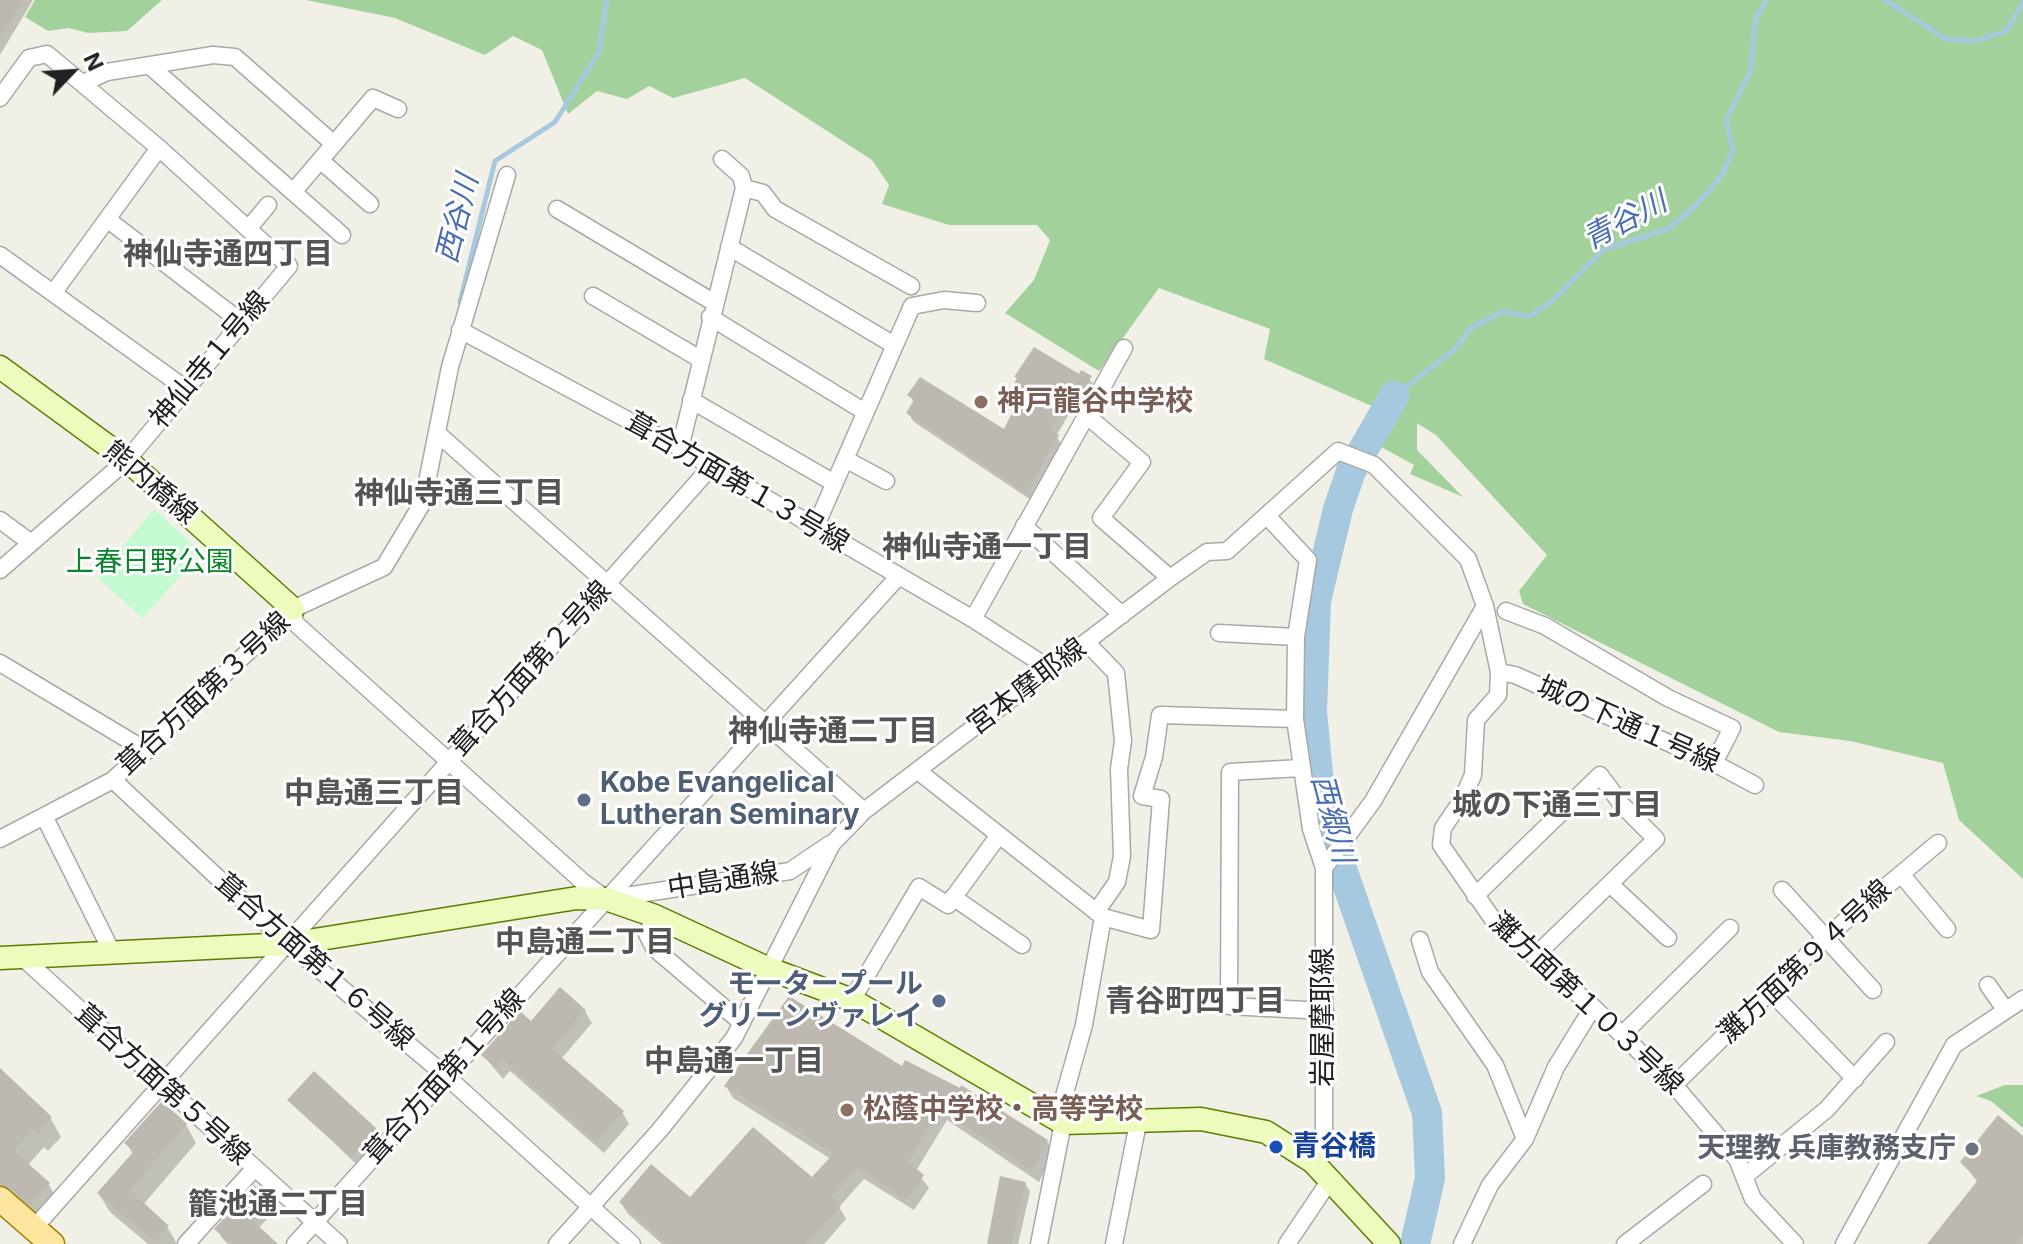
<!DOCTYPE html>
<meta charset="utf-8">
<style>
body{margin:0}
#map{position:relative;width:2023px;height:1244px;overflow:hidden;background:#f1f0e7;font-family:Inter,sans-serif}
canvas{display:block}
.north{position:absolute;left:32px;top:32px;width:80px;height:80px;-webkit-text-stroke:6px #fff;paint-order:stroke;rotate:65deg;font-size:22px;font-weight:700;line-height:32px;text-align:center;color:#212121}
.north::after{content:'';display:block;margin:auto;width:28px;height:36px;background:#212121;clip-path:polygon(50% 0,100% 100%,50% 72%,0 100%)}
</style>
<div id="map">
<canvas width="2023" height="1244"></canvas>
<div class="north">N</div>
</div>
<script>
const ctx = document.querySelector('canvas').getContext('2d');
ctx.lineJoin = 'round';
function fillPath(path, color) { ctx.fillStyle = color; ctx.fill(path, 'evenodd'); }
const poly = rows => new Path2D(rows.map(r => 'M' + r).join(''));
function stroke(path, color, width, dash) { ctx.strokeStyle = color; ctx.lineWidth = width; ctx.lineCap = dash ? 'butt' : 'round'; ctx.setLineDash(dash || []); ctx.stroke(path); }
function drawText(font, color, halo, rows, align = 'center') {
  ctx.font = font + ' Inter,"Noto Sans JP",sans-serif'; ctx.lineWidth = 6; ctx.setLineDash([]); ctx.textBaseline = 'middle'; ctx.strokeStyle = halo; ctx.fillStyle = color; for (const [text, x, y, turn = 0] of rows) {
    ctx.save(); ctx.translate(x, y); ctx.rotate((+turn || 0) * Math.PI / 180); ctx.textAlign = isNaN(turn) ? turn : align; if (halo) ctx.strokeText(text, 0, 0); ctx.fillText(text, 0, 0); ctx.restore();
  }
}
const forest = poly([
 [35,0,162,0,127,31,88,33,69,28,48,31,25,17],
 [306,0,2023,0,2023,879,1959,820,1943,763,1850,741,1779,732,1523,604,1519,591,1547,555,1436,435,1417,423,1417,450,1463,497,1410,474,1414,465,1376,444,1374,407,1264,359,1270,329,1159,288,1099,371,1005,313,1034,280,1050,240,1037,225,949,225,882,204,889,185,872,160,745,78,673,98,649,86,627,99,597,91,568,114,542,50,513,36,485,55,395,18],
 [2005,1085,2023,1085,2023,1128,1991,1101,1976,1096]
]);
const park = poly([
 [154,509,202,553,142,618,97,577]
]);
const shadow = poly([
 [0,0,33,0,0,55],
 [1082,372,1096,387,1086,404,1078,399,1056,436,1063,446,1031,500,914,422,908,413,914,403,910,395,1005,432,1018,406,1011,395,1080,376],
 [585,1011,592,1023,561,1059,622,1112,629,1124,604,1153,510,1071,503,1079,483,1055,531,1023],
 [903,1069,1047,1141,1054,1153,1039,1182,947,1120,916,1171,929,1188,914,1210,864,1179,839,1207,846,1219,824,1244,662,1244,628,1214,621,1203,690,1200,813,1180,831,1159,733,1098,726,1086],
 [6,1076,51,1119,61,1137,48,1151,44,1147,27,1166,49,1185,59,1203,42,1223,0,1194,0,1083],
 [290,1100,376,1130,381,1139,357,1165],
 [186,1125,196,1143,143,1205,168,1228,177,1244,148,1244,110,1212,99,1194,133,1155,127,1143],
 [2023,1138,2023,1244,1929,1244,1978,1183,1963,1163],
 [1025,1183,1030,1192,1018,1244,989,1244],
 [269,1202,274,1211,258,1229,275,1244,228,1244,222,1238,217,1229]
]);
const stream = poly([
 [1885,0,1946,39,1976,41,2006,31,2023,3],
 [460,302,495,161,555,122,599,52,607,0],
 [1394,396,1453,351,1471,328,1502,312,1530,316,1551,302,1605,249,1668,229,1696,205,1722,175,1733,150,1726,120,1751,70,1755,20,1766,0]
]);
const river = poly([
 [1394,396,1351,471,1338,509,1316,601,1312,712,1320,794,1343,872,1427,1113,1430,1178,1415,1244]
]);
const building = poly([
 [0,0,24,0,0,39],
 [1034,347,1079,374,1081,370,1092,376,1081,396,1073,391,1050,430,1059,435,1026,493,906,413,914,400,907,395,920,377,1004,429,1018,401,1008,395,1017,378,1014,377],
 [560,987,586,1010,552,1049,624,1111,597,1142,502,1060,496,1068,481,1055,520,1011,531,1021],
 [789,996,902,1066,905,1060,960,1088,961,1085,1048,1140,1032,1172,940,1109,908,1162,924,1175,907,1200,857,1168,832,1196,841,1206,807,1244,667,1244,619,1202,651,1164,690,1197,753,1127,812,1177,833,1154,724,1086],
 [0,1068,52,1117,37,1134,33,1130,14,1151,50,1183,30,1206,10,1188,0,1184],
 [314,1071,377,1129,351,1158,287,1100],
 [162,1101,187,1124,130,1190,169,1226,155,1242,97,1193,134,1151,124,1143],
 [1998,1115,2023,1136,2023,1235,2016,1244,1927,1244,1978,1180,1960,1162],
 [1000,1176,1026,1182,1012,1244,987,1244],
 [254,1185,271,1201,253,1221,278,1244,231,1244,214,1229]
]);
const street = poly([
 [83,83,107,72,213,55,235,57,334,144,293,192,150,66],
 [0,98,29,58,47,54,159,148,289,266,127,460,0,570],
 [334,144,373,98,398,109],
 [320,160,370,204],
 [744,188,763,193,775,209,911,286],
 [293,192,342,235],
 [557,209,713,302],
 [107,219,240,321],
 [248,229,268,205],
 [729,247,894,345],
 [0,255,186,389],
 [54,292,159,148],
 [593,296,700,359],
 [710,317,865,412],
 [460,330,680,448,973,619,1050,669],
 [691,400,834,483],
 [1087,416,1142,462,1101,518,1170,578],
 [437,433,864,811],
 [680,448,744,188,741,176,722,159],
 [845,459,886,481],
 [1268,517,1308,560,1296,637,1295,719,1311,829,1324,868,1324,1147,1313,1162],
 [0,520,31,543],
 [1024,526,1122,615],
 [815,528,912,306,944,300,977,303],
 [293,609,295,623,583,882,606,899,790,871,830,844],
 [1506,611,1545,626,1668,698,1732,728,1714,763],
 [973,619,1124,348],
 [1219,633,1296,637],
 [1086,642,1116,673,1123,741,1119,769,1122,856,1117,882,1096,912],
 [0,663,147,751],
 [1499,672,1515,675,1714,763,1755,785],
 [1301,768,1230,772,1229,1006,1325,1011],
 [918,771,1103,917,1151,930,1161,799,1142,796,1154,757,1160,715,1295,719],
 [113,780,289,944,446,1076,632,1244],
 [44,816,113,954],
 [0,839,113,780,293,609,384,567,423,502,450,367,507,175],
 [1324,868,1373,801,1485,606],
 [1901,874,1947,929],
 [1610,884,1668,938],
 [1782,890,1873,990],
 [1475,896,1600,775,1622,805,1656,839,1536,955],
 [953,897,1022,945],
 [655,916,647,934,654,948,742,1023],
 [1420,940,1430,972,1495,1065,1525,1139],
 [22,957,339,1244],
 [1988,985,2004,1008],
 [1770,991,1855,1079],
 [852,1000,919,887,948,905,999,835],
 [1622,1035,1730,928],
 [1674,1085,1826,937,1938,843],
 [1745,1176,1827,1109,1886,1042],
 [34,1228,711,467],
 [186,1244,254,1169],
 [295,1244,898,577],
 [557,1244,659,1131,734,1038,832,844,864,811,1170,578,1207,552,1227,551,1338,451,1374,465,1468,559,1485,606,1499,672,1498,695,1476,720,1473,775,1462,800,1443,828,1441,845,1494,921,1593,1007,1674,1085,1737,1159,1753,1199,1795,1244],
 [1039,1244,1063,1123,1061,1107,1084,1025,1103,917],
 [1114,1244,1138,1123],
 [1287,1244,1330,1180],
 [1462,1244,1490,1185,1525,1139,1556,1067,1593,1007],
 [1625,1244,1703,1184],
 [1844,1244,1954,1045,2023,999]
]);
const secondary = poly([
 [0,367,127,460,293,609],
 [0,958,289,944,577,898,606,899,655,916,767,968,852,1000,1063,1123,1201,1119,1266,1132,1313,1162,1389,1244]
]);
const primary = poly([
 [0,1199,52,1244]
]);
const markers = [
 [981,402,8,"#8d6e63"],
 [584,800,8,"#5c6f8a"],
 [939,1001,8,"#5c6f8a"],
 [847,1110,8,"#8d6e63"],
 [1276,1147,8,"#1a4fb4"],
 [1972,1149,8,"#6b7280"]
];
const streetNames = [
 ["神仙寺１号線",210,360,-50],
 ["熊内橋線",150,483,40],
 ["葺合方面第１３号線",737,483,30],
 ["葺合方面第２号線",531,669,-48],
 ["宮本摩耶線",1027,687,-37],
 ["葺合方面第３号線",204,694,-43],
 ["城の下通１号線",1628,725,24],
 ["中島通線",723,881,-9],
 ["葺合方面第１６号線",314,962,41],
 ["灘方面第９４号線",1805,962,-43],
 ["灘方面第１０３号線",1586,1004,43],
 ["岩屋摩耶線",1324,1017,-90],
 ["葺合方面第１号線",445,1077,-48],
 ["葺合方面第５号線",162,1085,42]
];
const educationNames = [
 ["神戸龍谷中学校",997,402],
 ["松蔭中学校・高等学校",863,1110]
];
const parkNames = [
 ["上春日野公園",150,563]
];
const serviceNames = [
 ["Kobe Evangelical",600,784],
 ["Lutheran Seminary",600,816],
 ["モータープール",923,985,"right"],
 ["グリーンヴァレイ",923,1017,"right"]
];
const transitNames = [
 ["青谷橋",1292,1147]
];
const worshipNames = [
 ["天理教 兵庫教務支庁",1956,1149]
];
const waterNames = [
 ["西谷川",458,219,-76],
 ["青谷川",1625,221,-28],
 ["西郷川",1332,819,75]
];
const neighbourhoodNames = [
 ["神仙寺通四丁目",228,255],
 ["神仙寺通三丁目",459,494],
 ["神仙寺通一丁目",987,548],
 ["神仙寺通二丁目",833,732],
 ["中島通三丁目",374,794],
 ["城の下通三丁目",1557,806],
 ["中島通二丁目",585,943],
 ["青谷町四丁目",1195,1002],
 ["中島通一丁目",734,1062],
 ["籠池通二丁目",278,1205]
];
fillPath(forest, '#a2d19b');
fillPath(park, '#c5fbd2');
fillPath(shadow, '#0003');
stroke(stream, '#a7c9df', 5);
stroke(river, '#a7c9df', 30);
fillPath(building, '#beb9b0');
stroke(street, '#a8a8a8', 19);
stroke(secondary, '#5c7d03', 25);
stroke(primary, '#9e8400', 27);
stroke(street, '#fff', 16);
stroke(secondary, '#edfbbc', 22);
stroke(primary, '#fee5a0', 24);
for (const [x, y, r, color] of markers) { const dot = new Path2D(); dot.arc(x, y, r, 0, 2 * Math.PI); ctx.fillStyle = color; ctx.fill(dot); stroke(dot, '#fff', 3); }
drawText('28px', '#212121', '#fff', streetNames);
drawText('bold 28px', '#785e54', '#fff', educationNames, 'left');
drawText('28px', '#098428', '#fff', parkNames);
drawText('bold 28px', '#4e5e75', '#fff', serviceNames, 'left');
drawText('bold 28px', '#164399', '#fff', transitNames, 'left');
drawText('bold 28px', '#5b616d', '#fff', worshipNames, 'right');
drawText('italic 30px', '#4a6db4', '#fff', waterNames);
drawText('bold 30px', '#545454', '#fff', neighbourhoodNames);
</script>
